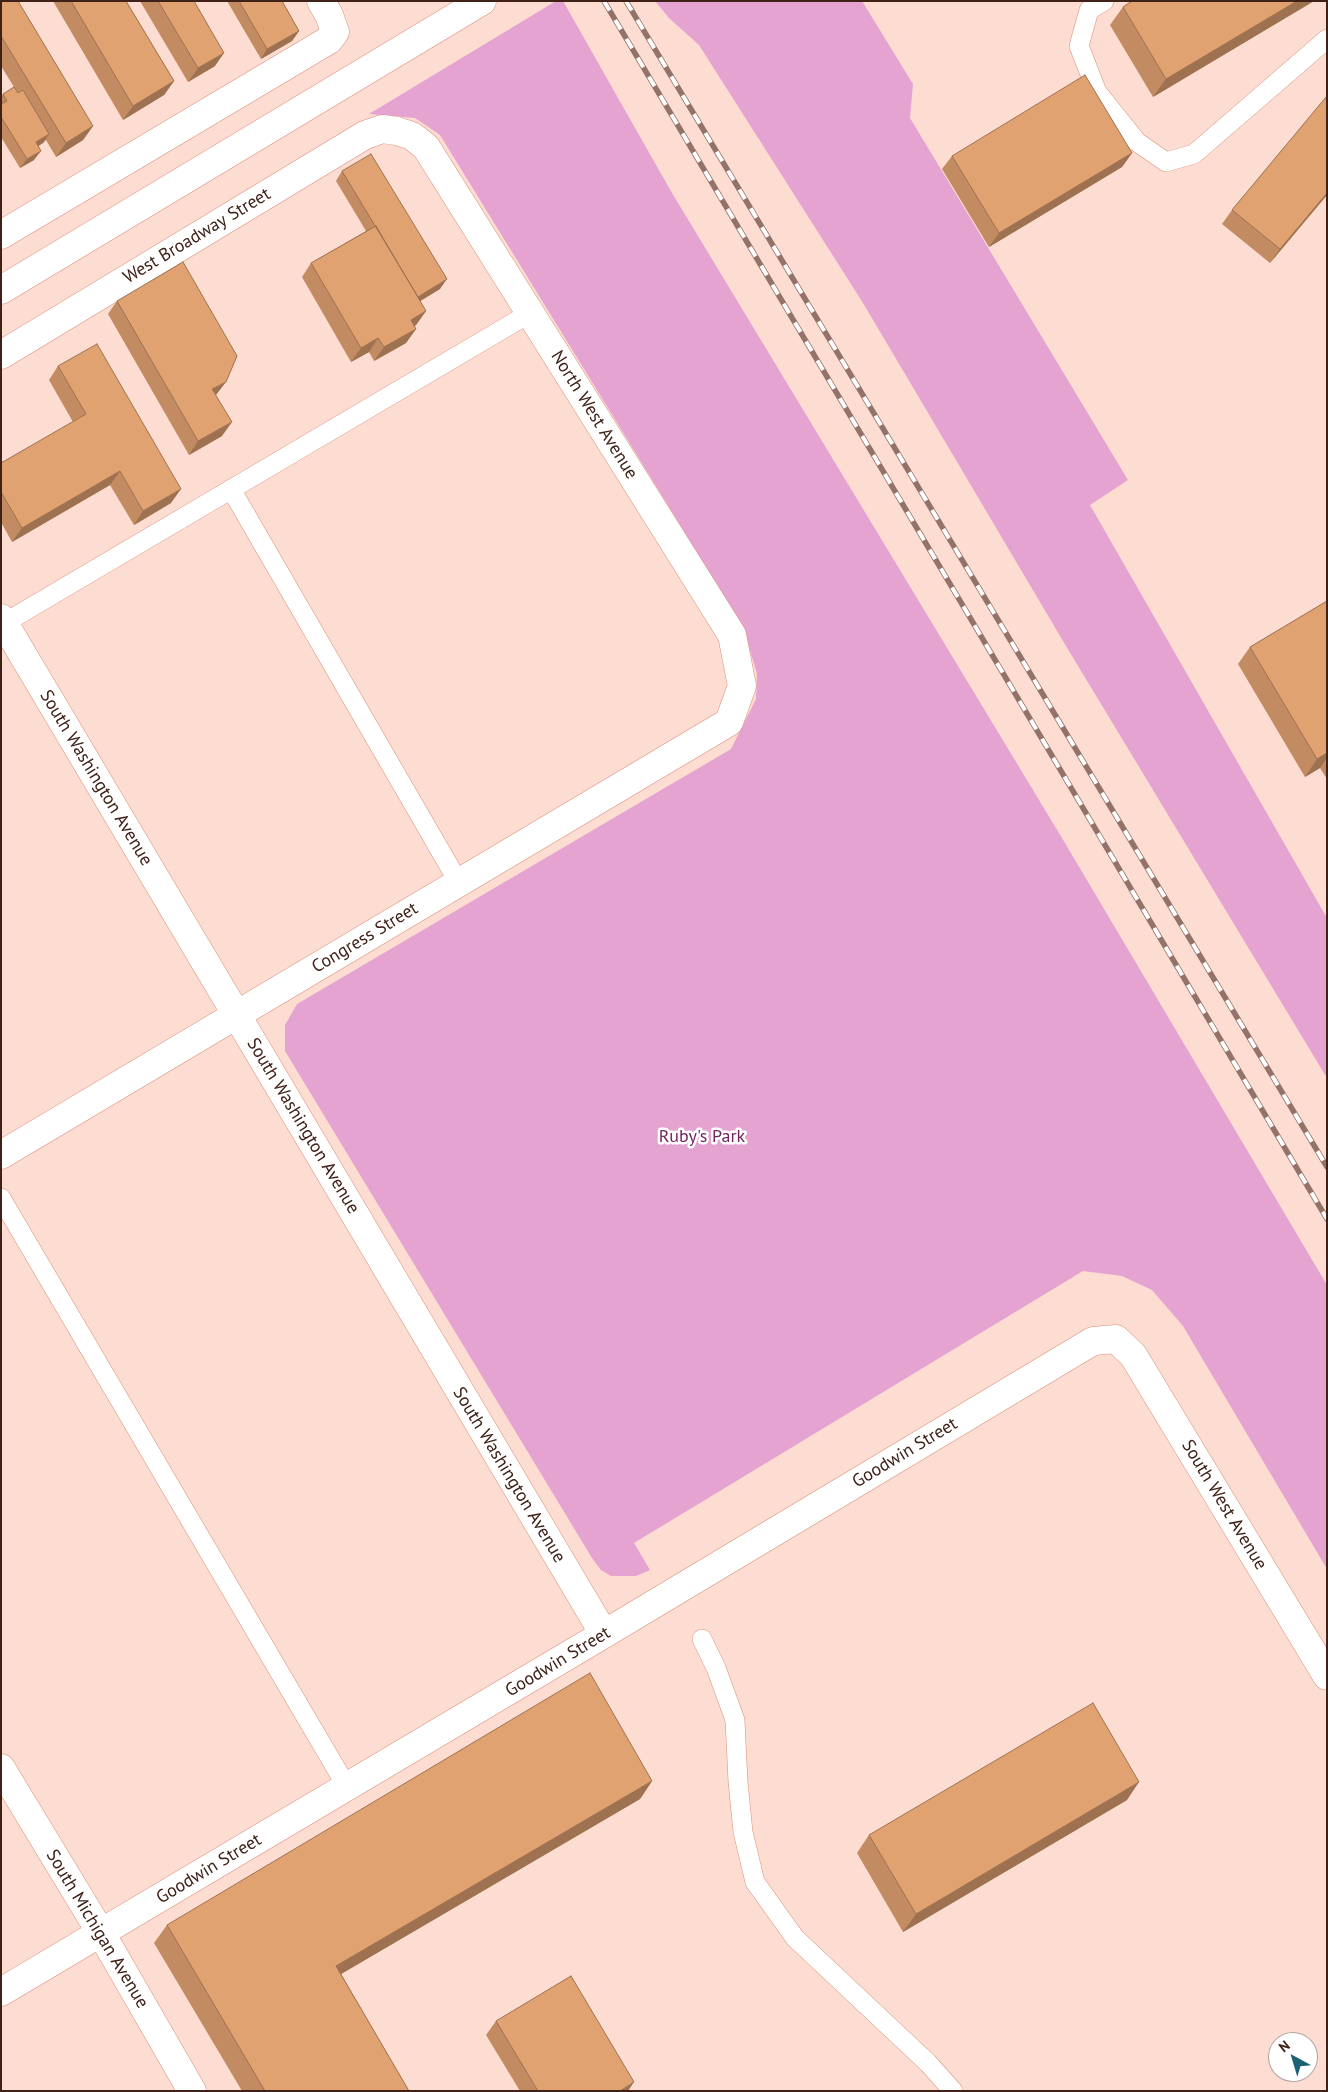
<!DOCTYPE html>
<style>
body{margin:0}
#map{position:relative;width:1328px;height:2092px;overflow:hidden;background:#fddcd2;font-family:"PT Sans",sans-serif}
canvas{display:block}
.frame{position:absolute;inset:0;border:2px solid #3f2118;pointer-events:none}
.north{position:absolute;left:1268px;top:2032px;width:50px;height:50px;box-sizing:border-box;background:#fff;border:1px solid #b2a6a3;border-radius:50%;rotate:321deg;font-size:14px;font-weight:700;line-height:20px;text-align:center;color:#3f2118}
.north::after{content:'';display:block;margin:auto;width:18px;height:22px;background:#1d6274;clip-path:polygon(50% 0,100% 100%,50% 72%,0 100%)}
</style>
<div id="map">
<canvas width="1328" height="2092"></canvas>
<div class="frame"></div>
<div class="north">N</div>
</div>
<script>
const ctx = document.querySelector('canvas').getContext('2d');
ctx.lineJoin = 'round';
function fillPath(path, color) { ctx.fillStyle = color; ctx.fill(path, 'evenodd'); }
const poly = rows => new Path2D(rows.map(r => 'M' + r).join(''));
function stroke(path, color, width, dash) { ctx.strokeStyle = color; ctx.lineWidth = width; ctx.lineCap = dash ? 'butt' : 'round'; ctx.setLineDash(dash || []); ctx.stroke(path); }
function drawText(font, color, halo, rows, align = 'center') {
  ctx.font = font + ' "PT Sans",sans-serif'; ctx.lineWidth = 5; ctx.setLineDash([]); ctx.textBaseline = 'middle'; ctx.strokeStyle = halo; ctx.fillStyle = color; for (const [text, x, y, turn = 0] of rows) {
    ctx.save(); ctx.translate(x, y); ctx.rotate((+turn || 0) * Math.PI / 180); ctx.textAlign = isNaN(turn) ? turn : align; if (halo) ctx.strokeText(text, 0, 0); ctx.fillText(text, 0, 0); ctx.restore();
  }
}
const green = poly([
 [556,1,563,1,672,193,1059,833,1327,1285,1327,1569,1183,1326,1152,1290,1122,1276,1083,1271,634,1543,650,1570,636,1576,611,1576,601,1570,592,1558,285,1051,285,1025,297,1004,731,749,756,699,757,674,749,647,733,611,440,135,415,118,369,114],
 [655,1,862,1,913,84,910,118,1128,480,1090,505,1327,918,1327,1078,1066,646,863,303,699,45,669,18]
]);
const lane = poly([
 [1104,1,1089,10,1079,46,1097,92,1137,142,1166,162,1194,154,1327,39],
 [231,489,459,883],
 [1,625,530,313],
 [1,1198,347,1787],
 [702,1639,716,1668,735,1720,738,1782,743,1832,755,1882,795,1938,928,2063,953,2091]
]);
const street = poly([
 [1,235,329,40,335,32,329,15,321,1],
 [1,355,365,135,382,129,397,131,412,136,426,147,732,635,742,686,729,722,1,1155],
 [1,618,604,1634],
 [1,1992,604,1634,1093,1341,1116,1339,1133,1355,1327,1676]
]);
const secondary = poly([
 [1,290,482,1],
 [1,1768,101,1933,192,2091]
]);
const rail = poly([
 [604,1,1327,1219],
 [626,1,1327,1167]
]);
const wall = poly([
 [1,1,93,126,83,140,56,157,46,140,43,143,38,146,34,160,20,168,1,137,1,97,3,94,14,87,1,66],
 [53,1,126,1,174,81,164,95,123,120],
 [140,1,194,1,215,66,188,82],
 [227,1,282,1,299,31,292,41,261,59],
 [1132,1,1314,1,1153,97,1110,25,1123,7],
 [1327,96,1327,195,1270,263,1222,224,1232,210],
 [1132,153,1122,167,989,247,942,169,952,156],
 [342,171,440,289,420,301,426,311,416,325,414,326,416,329,406,343,374,361,369,352,351,362,302,277,311,263,366,231,336,181],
 [117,301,216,396,222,436,189,455,108,314],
 [58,366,171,503,134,525,110,485,12,542,1,522,1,463,73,422,49,380],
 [1327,601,1327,779,1320,768,1305,777,1238,664,1250,647],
 [652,1781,640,1799,341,1974,409,2091,242,2091,154,1943,167,1925],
 [1127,1800,903,1932,857,1853,869,1835],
 [496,2021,628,2091,520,2091,486,2035]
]);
const shadedWall = poly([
 [1297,1,1314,1,1153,97,1166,79],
 [299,31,292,41,261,59,267,49],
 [224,53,215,66,188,82,198,68],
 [174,81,164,95,123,120,133,106],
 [93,126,83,140,56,157,66,143],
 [49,134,43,143,29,152,36,142],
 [41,151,34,160,20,168,27,159],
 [1132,153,1122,167,989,247,999,233],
 [1327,193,1327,195,1270,263,1280,249],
 [447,279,440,289,412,306,418,297],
 [426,311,416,325,401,334,411,320],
 [416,329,406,343,374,361,384,347],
 [378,338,369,352,351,362,361,348],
 [226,382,216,395,212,389],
 [232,422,222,436,189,455,198,441],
 [120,471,110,485,12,542,22,528],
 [181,489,171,503,134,525,143,511],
 [1327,753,1327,758,1320,768,1305,777,1317,759],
 [652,1781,640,1799,324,1984,336,1966],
 [1139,1782,1127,1800,903,1932,916,1914],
 [634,2082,628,2091,620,2091]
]);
const building = poly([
 [1,1,18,1,93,126,66,143,1,36,1,1],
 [71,1,126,1,174,81,133,106,71,1],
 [158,1,194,1,224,53,198,68,158,1],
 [239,1,282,1,299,31,267,49,239,1],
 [1132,1,1297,1,1166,79,1123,7,1132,1],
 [1085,75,1132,153,999,233,952,156,1085,75],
 [14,87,18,93,23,90,49,134,36,142,41,151,27,159,1,117,1,104,7,101,3,94,14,87],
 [1327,96,1327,193,1280,249,1232,210,1327,96],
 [371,154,447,279,418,297,342,171,371,154],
 [376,226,426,311,411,320,416,329,384,347,378,338,361,348,311,263,376,226],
 [183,262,237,356,226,382,212,389,232,422,198,441,117,301,183,262],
 [97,344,181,489,143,511,120,471,22,528,1,492,1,463,86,414,58,366,97,344],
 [1327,601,1327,753,1317,759,1250,647,1327,601],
 [590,1673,652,1781,336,1966,409,2091,265,2091,167,1925,590,1673],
 [1093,1703,1139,1782,916,1914,869,1835,1093,1703],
 [571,1976,634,2082,620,2091,538,2091,496,2021,571,1976]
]);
const streetNames = [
 ["West Broadway Street",197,236,-31],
 ["North West Avenue",594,415,58],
 ["South Washington Avenue",96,778,59],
 ["Congress Street",365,938,-31],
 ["South Washington Avenue",303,1126,59],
 ["Goodwin Street",905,1453,-31],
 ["South Washington Avenue",509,1475,59],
 ["South West Avenue",1224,1505,59],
 ["Goodwin Street",558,1662,-31],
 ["Goodwin Street",209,1869,-31],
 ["South Michigan Avenue",97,1929,59]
];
const parkNames = [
 ["Ruby's Park",702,1137]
];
fillPath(green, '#e5a3d1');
stroke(lane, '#d98e76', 20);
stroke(street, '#d98e76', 29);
stroke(secondary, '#d98e76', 29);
stroke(lane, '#fff', 19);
stroke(street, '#fff', 28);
stroke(secondary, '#fff', 28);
stroke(rail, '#927269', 5.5);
stroke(rail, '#fff', 4, [11]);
fillPath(wall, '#c28b62');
fillPath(shadedWall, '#9e7150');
fillPath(building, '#e1a272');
stroke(building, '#9e7150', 1);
drawText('18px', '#3f2118', '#fff', streetNames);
drawText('18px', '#742361', '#fff', parkNames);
</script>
